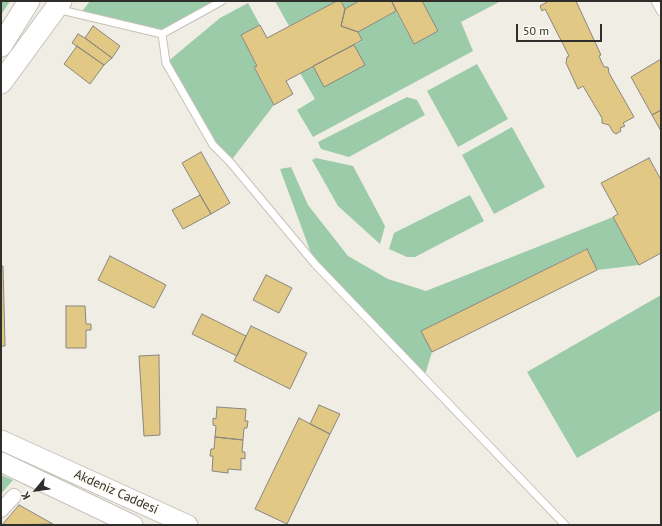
<!DOCTYPE html>
<style>
body{margin:0}
#map{position:relative;width:662px;height:526px;overflow:hidden;background:#f0ede4;font-family:"PT Sans",sans-serif}
canvas{display:block}
.frame{position:absolute;inset:0;border:2px solid #2f2e2b;pointer-events:none}
.north{position:absolute;left:16px;top:470px;width:40px;height:40px;-webkit-text-stroke:3px #fdfaf2;paint-order:stroke;rotate:241deg;font-size:11px;font-weight:700;line-height:16px;text-align:center;color:#2f2e2b}
.north::after{content:'';display:block;margin:auto;width:14px;height:18px;background:#2f2e2b;clip-path:polygon(50% 0,100% 100%,50% 72%,0 100%)}
.scale{position:absolute;left:516px;top:24px;width:86px;height:18px;box-sizing:border-box;border:2px solid #2f2e2b;border-top:0;padding-left:5px;font-size:12px;line-height:14px;white-space:nowrap;color:#2f2e2b;-webkit-text-stroke:3px #fdfaf2;paint-order:stroke}
</style>
<div id="map">
<canvas width="662" height="526"></canvas>
<div class="frame"></div>
<div class="north">K</div>
<div class="scale">50 m</div>
</div>
<script>
const ctx = document.querySelector('canvas').getContext('2d');
ctx.lineJoin = 'round';
function fillPath(path, color) { ctx.fillStyle = color; ctx.fill(path, 'evenodd'); }
const poly = rows => new Path2D(rows.map(r => 'M' + r).join(''));
function stroke(path, color, width, dash) { ctx.strokeStyle = color; ctx.lineWidth = width; ctx.lineCap = dash ? 'butt' : 'round'; ctx.setLineDash(dash || []); ctx.stroke(path); }
function drawText(font, color, halo, rows, align = 'center') {
  ctx.font = font + ' "PT Sans",sans-serif'; ctx.lineWidth = 3; ctx.setLineDash([]); ctx.textBaseline = 'middle'; ctx.strokeStyle = halo; ctx.fillStyle = color; for (const [text, x, y, turn = 0] of rows) {
    ctx.save(); ctx.translate(x, y); ctx.rotate((+turn || 0) * Math.PI / 180); ctx.textAlign = isNaN(turn) ? turn : align; if (halo) ctx.strokeText(text, 0, 0); ctx.fillText(text, 0, 0); ctx.restore();
  }
}
const green = poly([
 [1,1,10,1,1,15],
 [90,1,222,1,162,34,80,14],
 [275,1,337,1,289,26],
 [341,1,359,1,345,9],
 [422,1,501,1,461,22,473,51,313,137,297,110,315,99,300,73,362,41,358,32,396,11,414,44,438,31],
 [248,3,260,25,241,35,257,66,254,68,274,105,230,162,213,145,166,63,220,18],
 [477,64,508,119,458,147,427,91],
 [407,97,417,100,425,115,349,157,321,149,318,142],
 [512,127,545,187,494,214,462,155],
 [316,158,353,166,385,226,380,244,338,206,312,160],
 [291,167,308,205,348,256,388,279,426,291,613,217,639,265,597,270,586,249,422,331,432,352,424,378,315,264,280,169],
 [470,195,484,221,415,257,407,257,389,249,394,233],
 [661,295,661,410,577,458,527,372],
 [1,475,13,480,1,494]
]);
const building = poly([
 [337,1,341,1,345,9,341,26,358,32,362,40,286,81,293,94,274,105,254,67,257,66,241,35,260,25,267,38,337,1],
 [359,1,394,1,392,2,396,11,358,32,341,26,345,9,359,1],
 [394,1,422,1,438,31,414,44,392,2,394,1],
 [547,1,576,1,601,55,599,56,604,67,608,67,609,73,634,117,623,123,625,126,620,128,621,131,616,134,613,132,609,125,602,123,602,118,583,86,578,89,566,63,567,57,569,56,545,9,542,11,540,6,547,2,547,1],
 [93,26,120,46,112,58,85,38,93,26],
 [78,34,85,38,112,58,104,65,72,43,78,34],
 [354,45,365,65,324,87,313,66,354,45],
 [77,46,104,65,90,84,64,64,77,46],
 [661,59,661,110,652,115,631,77,661,59],
 [661,110,661,131,652,115,661,110],
 [201,152,230,203,211,214,182,163,201,152],
 [649,158,661,180,661,253,639,265,613,217,618,214,601,183,649,158],
 [200,195,211,214,183,229,172,210,200,195],
 [587,249,597,270,432,352,421,331,587,249],
 [110,256,166,285,154,308,98,280,110,256],
 [1,266,3,266,5,346,1,346,1,266],
 [266,275,292,288,279,313,253,300,266,275],
 [66,306,85,306,86,324,91,324,91,330,86,330,86,348,66,348,66,306],
 [202,314,246,336,237,356,192,334,202,314],
 [251,326,307,353,290,389,234,361,251,326],
 [159,355,160,435,144,436,139,356,159,355],
 [319,405,340,414,330,434,310,424,319,405],
 [217,407,246,409,245,421,248,421,247,428,244,428,243,440,215,437,216,426,213,425,213,418,216,419,217,407],
 [299,418,330,434,287,524,255,509,299,418],
 [215,437,243,440,242,452,245,452,245,459,241,458,241,470,228,469,228,473,212,471,213,456,210,456,211,449,214,449,215,437],
 [19,505,53,524,2,525,19,505]
]);
const service = poly([
 [655,1,661,12],
 [57,9,162,34,166,63,213,145,230,162,315,264,565,525],
 [162,34,222,1]
]);
const minor = poly([
 [1,510,14,496]
]);
const secondary = poly([
 [1,440,188,525],
 [1,462,133,525]
]);
const primary = poly([
 [1,46,29,1],
 [1,83,61,1]
]);
const streetNames = [
 ["Akdeniz Caddesi",116,492,24]
];
fillPath(green, '#9ccba9');
fillPath(building, '#e1c884');
stroke(building, '#89867f', 1);
stroke(service, '#c5c2ba', 9);
stroke(minor, '#c5c2ba', 16);
stroke(secondary, '#c5c2ba', 21);
stroke(primary, '#c5c2ba', 23);
stroke(service, '#fff', 7);
stroke(minor, '#fff', 14);
stroke(secondary, '#fff', 19);
stroke(primary, '#fff', 21);
drawText('13px', '#2f2e2b', '#fdfaf2', streetNames);
</script>
